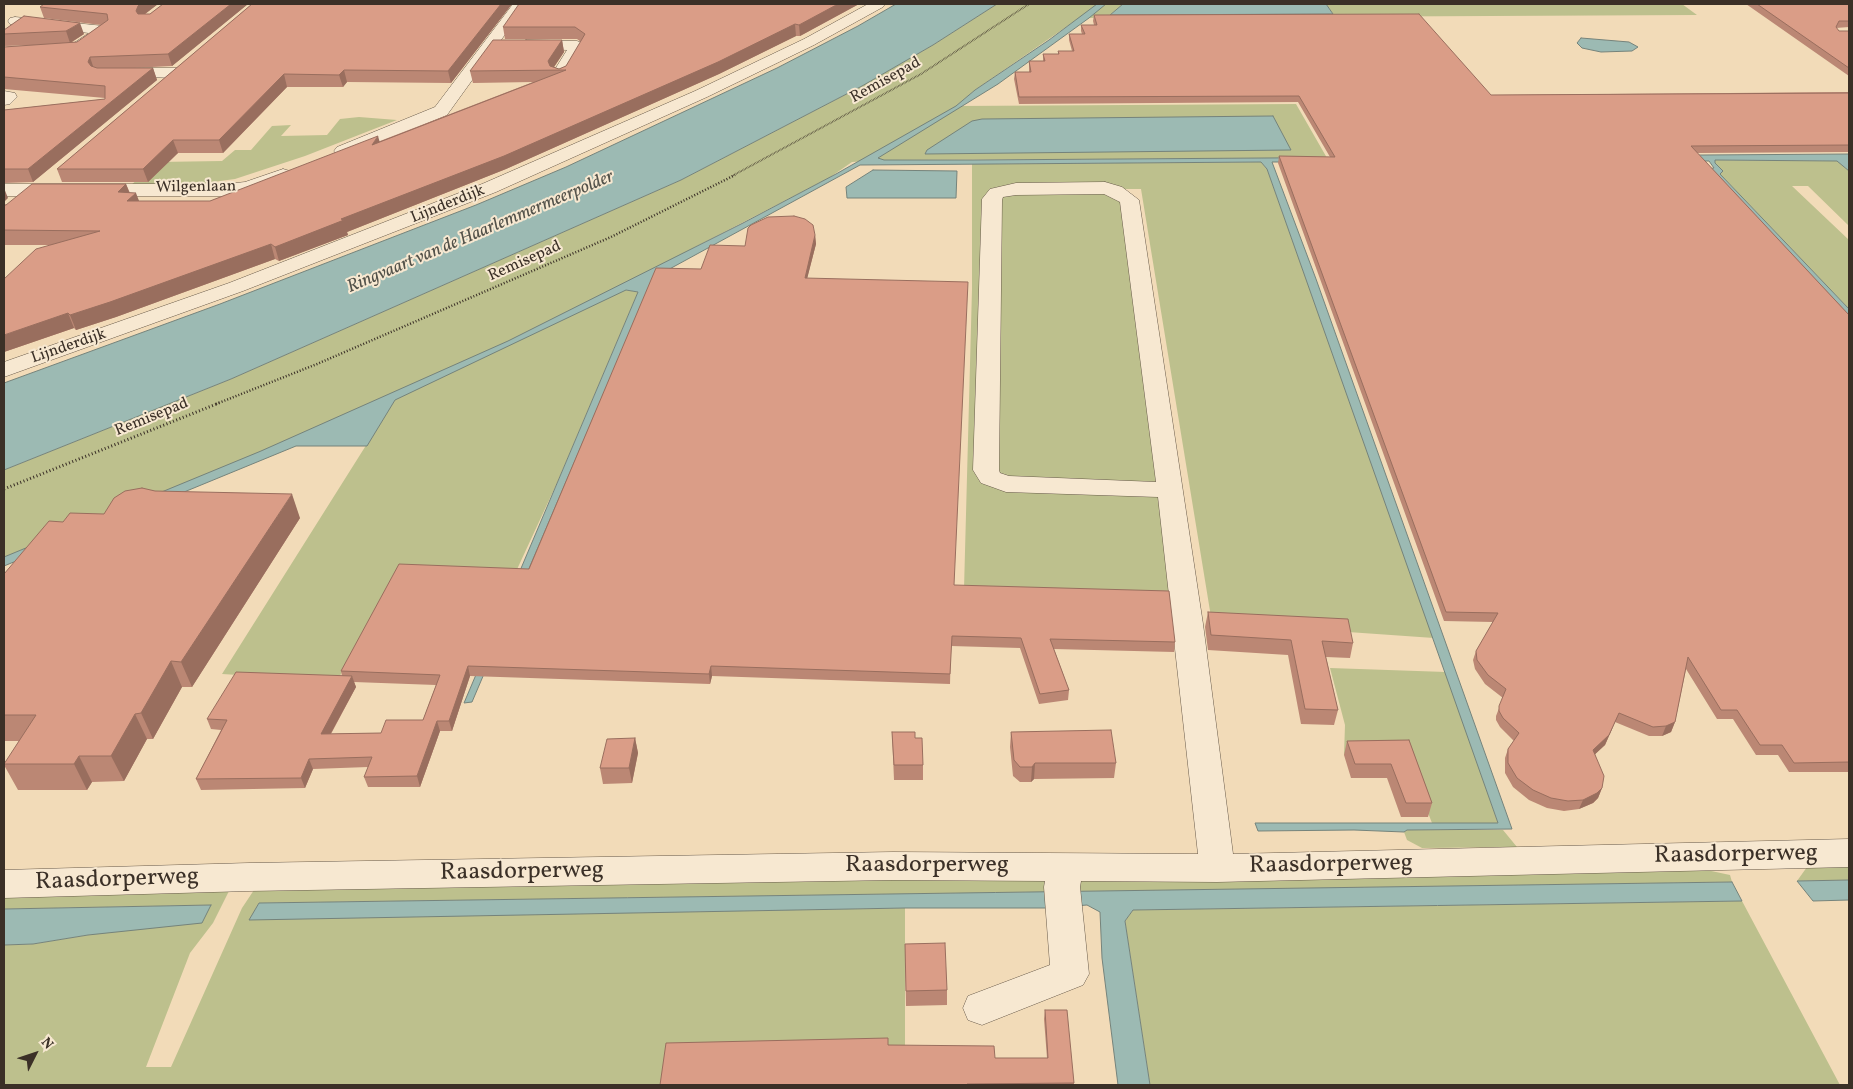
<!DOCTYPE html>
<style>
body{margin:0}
#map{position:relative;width:1853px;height:1089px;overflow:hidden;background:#f2dbb8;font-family:Vollkorn,serif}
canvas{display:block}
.frame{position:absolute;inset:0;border:5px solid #3b3027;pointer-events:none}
.north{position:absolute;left:10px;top:1029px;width:50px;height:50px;-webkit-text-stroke:4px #f7e8d1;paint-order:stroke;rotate:49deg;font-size:14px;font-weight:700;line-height:20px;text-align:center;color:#3b3027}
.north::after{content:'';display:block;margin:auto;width:18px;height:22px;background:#3b3027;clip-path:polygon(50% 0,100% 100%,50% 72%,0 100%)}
</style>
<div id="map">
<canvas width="1853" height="1089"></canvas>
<div class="frame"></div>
<div class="north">N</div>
</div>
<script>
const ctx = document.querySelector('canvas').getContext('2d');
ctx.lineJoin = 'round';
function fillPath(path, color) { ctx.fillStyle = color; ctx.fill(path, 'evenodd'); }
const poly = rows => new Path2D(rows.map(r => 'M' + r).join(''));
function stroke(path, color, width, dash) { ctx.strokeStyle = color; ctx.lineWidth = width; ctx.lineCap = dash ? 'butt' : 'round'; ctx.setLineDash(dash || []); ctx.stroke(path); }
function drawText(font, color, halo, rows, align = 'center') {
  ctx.font = font + ' Vollkorn,serif'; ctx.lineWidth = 4; ctx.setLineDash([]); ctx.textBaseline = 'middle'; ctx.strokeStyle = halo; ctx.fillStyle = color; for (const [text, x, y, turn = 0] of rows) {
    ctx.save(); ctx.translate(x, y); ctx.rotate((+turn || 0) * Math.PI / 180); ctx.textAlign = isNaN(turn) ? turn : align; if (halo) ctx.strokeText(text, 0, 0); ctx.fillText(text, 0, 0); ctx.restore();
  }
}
const green = poly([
 [997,4,1123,4,1111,14,1333,14,1326,4,1682,4,1697,15,1079,18,975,90,957,106,1296,104,1327,158,884,160,852,162,829,178,695,247,626,290,638,292,557,483,513,578,400,569,337,681,222,674,399,393,4,562,4,470,231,379,681,180,862,86,933,45],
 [359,117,397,120,305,156,235,179,205,183,131,185,158,162,222,161,235,150,251,150,272,126,291,125,281,136,327,135,340,119],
 [1715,160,1838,161,1849,171,1849,226,1808,186,1792,186,1849,240,1849,309,1720,174,1722,172,1715,163],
 [1261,162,1267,169,1434,638,1348,632,1211,617,1141,189,1124,189,1179,594,964,589,972,289,972,164],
 [1330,668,1446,672,1498,823,1432,823,1405,754,1344,755,1345,725],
 [1407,830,1503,830,1517,847,1422,848,1407,840,1404,832],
 [1688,866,1730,875,1732,882,1072,892,1081,877],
 [1807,867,1849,867,1849,880,1797,881],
 [1039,877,1049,885,1051,892,259,903,250,919,905,908,905,1085,4,1085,4,945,33,944,88,935,210,905,4,909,4,889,231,887,213,923,190,953,146,1067,171,1067,242,908,254,890],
 [1742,901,1840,1085,1150,1085,1125,921,1133,910]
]);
const water = poly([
 [896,4,997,4,933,45,862,86,681,180,231,379,4,470,4,383,220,304,476,205,566,167,777,68,858,26,896,4],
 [1097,4,1106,4,1089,18,998,84,878,158,884,160,972,160,1849,154,1849,171,1837,161,1715,160,1715,163,1723,171,1720,174,1849,309,1849,318,1707,169,1714,168,1709,161,1272,162,1316,279,1512,829,1407,830,1404,832,1354,830,1258,831,1255,823,1498,823,1267,169,1261,162,860,165,653,278,472,702,464,703,638,292,626,290,395,400,367,446,296,446,4,566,4,557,261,451,508,341,743,223,836,174,956,106,975,90,1049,40,1097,4],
 [1123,4,1326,4,1333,14,1110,15,1123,4],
 [1581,38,1629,42,1638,47,1632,51,1601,52,1582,48,1577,43,1581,38],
 [1273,116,1291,150,925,154,927,150,972,121,982,119,1273,116],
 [873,170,957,171,956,198,847,198,846,187,873,170],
 [1849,880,1849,900,1813,901,1797,881,1849,880],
 [1732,882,1742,901,1133,910,1125,921,1150,1085,1118,1085,1102,958,1100,912,1087,905,1051,908,905,908,249,920,259,903,1732,882],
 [211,905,202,923,88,935,33,944,4,945,4,909,211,905]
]);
const pathFar2 = poly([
 [732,176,921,74,1029,4]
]);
const pathFar1 = poly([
 [216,404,317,364,611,237,735,175]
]);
const path = poly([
 [4,489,219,403]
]);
const minor = poly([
 [513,4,527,4,447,115,349,155,343,156,337,155,334,151,337,147,435,107,513,4],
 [868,4,885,4,883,7,814,45,707,97,496,192,243,291,4,377,4,362,229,283,482,184,695,91,804,39,868,4],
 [15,17,104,26,109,27,111,30,80,52,4,58,4,48,71,45,89,33,10,24,8,21,10,18,15,17],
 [526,40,577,41,582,43,585,46,566,77,560,79,554,77,552,74,567,50,521,48,518,45,521,42,526,40],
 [118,68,177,68,183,70,185,73,183,76,177,78,112,76,110,73,112,70,118,68],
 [4,91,15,93,17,97,10,104,4,105,4,91],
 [283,169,290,171,292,175,290,179,255,191,227,196,4,196,4,184,227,184,245,182,283,169],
 [1105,182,1122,187,1139,200,1203,624,1233,854,1849,839,1849,867,1217,882,1081,881,1080,887,1089,974,1083,985,982,1025,968,1020,963,1008,968,996,1050,965,1044,887,1045,881,893,880,249,891,4,898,4,870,249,863,893,852,1198,854,1158,497,1006,492,981,483,973,470,982,199,990,189,1016,183,1105,182],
 [1104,194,1120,202,1156,482,1009,476,1000,473,999,470,1002,200,1003,197,1016,195,1104,194]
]);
const wall = poly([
 [158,4,145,14,150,14,163,4,248,4,172,66,132,68,153,68,157,80,33,182,4,183,4,110,105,99,105,98,4,89,4,47,34,45,4,46,4,30,24,16,84,34,72,42,77,42,101,25,44,18,40,7],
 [252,4,512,4,451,83,347,82,343,87,287,87,223,153,178,153,148,182,62,182,57,169],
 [859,4,800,36,796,36,719,74,506,169,347,232,348,235,279,261,275,259,116,317,76,330,74,328,4,352,51,245,4,245,4,205,126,184,130,193,139,201,210,201,380,141,533,82,473,83,470,71,562,40,564,52,554,67,559,69,566,66,581,42,577,39,505,39,503,27],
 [1746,4,1849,4,1849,27,1836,28,1839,31,1849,31,1849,76],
 [1094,15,1491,95,1849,92,1849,152,1697,153,1849,315,1849,772,1789,772,1778,755,1756,755,1733,719,1717,719,1686,669,1675,722,1671,732,1662,736,1649,736,1615,722,1605,745,1595,754,1602,788,1598,798,1593,803,1579,809,1564,811,1547,808,1529,800,1513,787,1505,773,1505,758,1508,749,1514,741,1500,727,1496,720,1496,716,1503,698,1485,684,1475,669,1473,660,1476,651,1493,622,1444,621,1278,163,1279,156,1330,157,1298,102,1019,104,1014,79,1015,72,1029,72,1029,61,1043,61,1043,54,1058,54,1058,51,1072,51,1069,40,1069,34,1082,34,1081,31,1081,25,1094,25,1093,21],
 [815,235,816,244,807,278,954,585,1175,642,1174,652,1054,649,1069,690,1068,700,1039,704,1020,648,951,646,950,684,712,676,710,684,470,676,452,731,440,731,420,787,368,787,364,777,368,767,313,769,305,788,201,790,196,779,221,730,211,729,207,719,342,676,341,671,529,569,701,269,745,246],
 [354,682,436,685,423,720,381,733,331,734,356,687],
 [300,518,192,687,182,687,153,739,147,739,124,781,92,782,87,790,18,790,4,765,19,741,4,741,4,574,63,522],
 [1208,612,1353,643,1350,658,1326,657,1338,710,1334,725,1301,724,1288,655,1208,650,1205,627],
 [892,732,915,738,923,765,923,780,894,780],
 [1011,732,1116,763,1114,778,1034,779,1031,782,1020,782,1013,776,1010,747],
 [635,738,638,753,632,783,603,784,600,768],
 [1409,740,1432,803,1428,817,1401,817,1387,778,1351,778,1344,755,1347,741],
 [905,944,947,990,947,1005,906,1006],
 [1045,1010,1074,1083,1074,1085,660,1085,888,1045,995,1058,1047,1058,1044,1019]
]);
const shadedWall = poly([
 [140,4,158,4,141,17,139,22,136,11,138,6],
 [231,4,248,4,172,66,168,54],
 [501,4,512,4,451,83,448,71],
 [838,4,859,4,800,36,799,25],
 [80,23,84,34,70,43,66,31],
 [795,24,796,36,719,74,506,169,347,232,348,235,279,261,275,247],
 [562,40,564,52,552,70,548,61],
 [90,57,94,69,88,62],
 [153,68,157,80,33,182,28,169],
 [344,70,347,82,343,87,339,75],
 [284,74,287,87,223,153,219,140],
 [378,136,382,150,372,145],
 [173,140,178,153,148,182,143,169],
 [126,184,131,197,136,193,141,206,132,215,118,192],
 [4,188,8,198,4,202],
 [815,235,816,244,805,287,805,278],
 [271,244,275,259,116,317,76,330,70,315],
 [68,313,74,328,4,352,4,335],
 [292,494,300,518,192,687,181,662],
 [171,661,182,687,153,739,141,713],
 [468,666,470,676,452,731,449,721],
 [711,666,712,676,710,684,709,674],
 [352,676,356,687,325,744,321,734],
 [1619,713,1605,745,1590,759,1593,750],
 [135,714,147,739,124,781,111,756],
 [437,721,440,731,420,787,417,776],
 [1675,722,1671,732,1662,736,1666,726],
 [635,738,638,753,632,783,629,768],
 [79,756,92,782,87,790,74,764],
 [309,759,313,769,305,788,301,778],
 [1035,763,1034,779,1031,782,1032,767],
 [1602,788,1598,798,1593,803,1579,809,1583,800]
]);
const building = poly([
 [44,4,140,4,138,6,136,11,138,14,150,14,163,4,231,4,168,54,90,57,88,62,91,66,97,68,153,68,28,169,4,169,4,110,105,99,105,86,4,77,4,47,77,42,108,20,107,14,40,7,44,4],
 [252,4,501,4,448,71,344,70,339,75,284,74,219,140,173,140,143,169,57,169,252,4],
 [519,4,838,4,799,25,795,24,718,62,504,156,341,219,344,220,275,247,271,244,110,302,70,315,68,313,4,335,4,279,36,249,100,231,4,230,4,205,6,205,32,184,126,184,118,192,136,193,127,201,210,201,378,136,372,145,566,70,470,71,493,40,562,40,548,61,550,66,559,69,566,66,585,34,575,27,503,27,519,4],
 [1757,4,1849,4,1849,21,1839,21,1836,27,1839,31,1849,31,1849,68,1757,4],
 [1419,14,1491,95,1849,93,1849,145,1691,146,1849,315,1849,762,1794,763,1782,745,1760,745,1737,710,1721,710,1688,657,1675,722,1666,726,1653,727,1619,713,1609,735,1593,750,1604,776,1602,788,1597,793,1583,800,1568,801,1551,798,1533,790,1517,778,1508,763,1508,749,1519,733,1503,718,1499,711,1499,706,1506,689,1488,675,1477,660,1476,651,1498,613,1446,612,1279,156,1335,157,1299,96,1019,97,1015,72,1031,72,1029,61,1045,61,1043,54,1059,54,1058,51,1074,51,1069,34,1085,34,1081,25,1097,25,1094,15,1419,14],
 [24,16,80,23,66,31,4,34,4,30,24,16],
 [794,216,805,219,813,225,815,235,805,278,968,282,954,585,1169,591,1175,642,1050,639,1069,690,1040,694,1021,638,952,636,950,674,711,666,709,674,468,666,449,721,437,721,417,776,364,777,372,757,309,759,301,778,196,779,227,720,207,719,236,672,352,676,321,734,381,733,386,720,423,720,440,675,341,671,399,564,529,569,656,268,701,269,710,245,745,246,748,228,751,225,768,217,794,216],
 [142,488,155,491,292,494,181,662,171,661,141,713,135,714,111,756,79,756,74,764,4,764,36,715,4,715,4,574,49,521,63,522,70,513,104,514,114,498,125,491,142,488],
 [1208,612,1348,619,1353,643,1322,641,1338,710,1305,709,1291,640,1211,635,1208,612],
 [1111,730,1116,763,1035,763,1032,767,1020,767,1014,760,1011,732,1111,730],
 [892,732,915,732,915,738,922,738,923,765,894,765,892,732],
 [635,738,629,768,600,768,607,739,635,738],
 [1409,740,1432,803,1406,803,1391,764,1355,764,1347,741,1409,740],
 [945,943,947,990,906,991,905,944,945,943],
 [1045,1010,1067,1010,1074,1083,967,1084,967,1085,660,1085,666,1043,888,1038,888,1045,994,1046,995,1058,1048,1058,1045,1010]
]);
const farStreetnames = [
 ["Remisepad",886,81,-29],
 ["Wilgenlaan",196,188,-1],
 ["Lijnderdijk",448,205,-22],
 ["Remisepad",525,262,-24],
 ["Lijnderdijk",69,347,-19],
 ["Remisepad",152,418,-22]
];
const farWaternames = [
 ["Ringvaart van de Haarlemmermeerpolder",481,233,-23]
];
const nearStreetnames = [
 ["Raasdorperweg",1736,856,-1],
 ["Raasdorperweg",1331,866,-1],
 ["Raasdorperweg",927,867],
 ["Raasdorperweg",522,873,-1],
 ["Raasdorperweg",117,881,-2]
];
fillPath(green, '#bdc08d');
fillPath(water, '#9cbab3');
stroke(water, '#75837b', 1);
stroke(minor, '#695b4b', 1);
stroke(pathFar2, '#3b3027', 2, [0.5, 1]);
stroke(pathFar1, '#3b3027', 2.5, [1, 2]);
stroke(path, '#3b3027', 3, [1, 2.5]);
fillPath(minor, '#f7e8d1');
fillPath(wall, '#bb8774');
fillPath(shadedWall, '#996e5e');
fillPath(building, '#da9d87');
stroke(building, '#996e5e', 1);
drawText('16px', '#3b3027', '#f7e8d1', farStreetnames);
drawText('italic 18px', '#53524a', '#f7e8d1', farWaternames);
drawText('24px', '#3b3027', '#f7e8d1', nearStreetnames);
</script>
